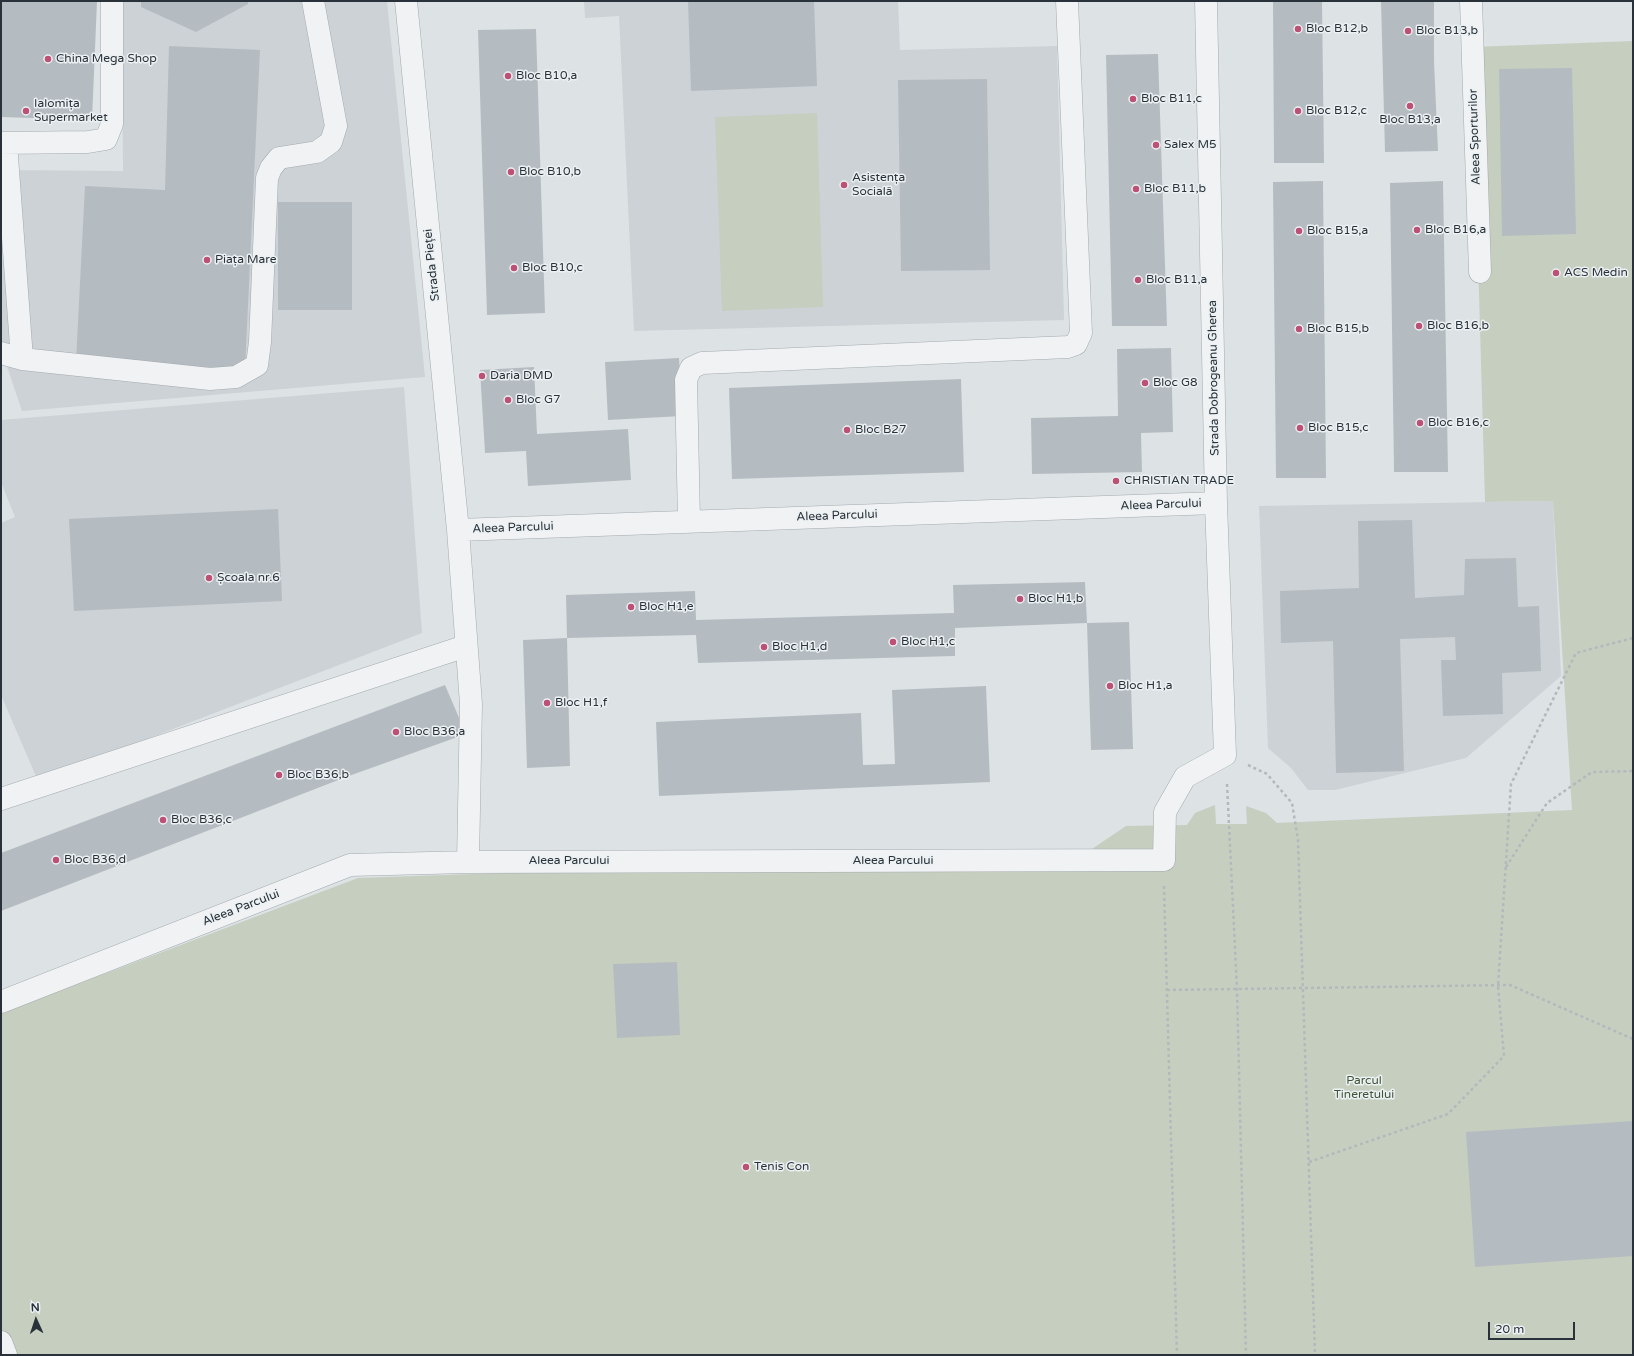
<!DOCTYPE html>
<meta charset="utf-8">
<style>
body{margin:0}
#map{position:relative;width:1634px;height:1356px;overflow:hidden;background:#dde2e5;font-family:"Varela Round",sans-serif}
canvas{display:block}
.frame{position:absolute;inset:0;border:2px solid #29323a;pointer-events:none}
.north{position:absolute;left:16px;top:1300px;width:40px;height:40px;-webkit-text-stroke:3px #ecf1f3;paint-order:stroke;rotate:357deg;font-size:11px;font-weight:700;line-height:16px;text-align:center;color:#29323a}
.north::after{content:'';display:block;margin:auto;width:14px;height:18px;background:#29323a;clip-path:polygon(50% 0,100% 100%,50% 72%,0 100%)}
.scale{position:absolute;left:1488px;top:1322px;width:87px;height:18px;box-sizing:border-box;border:2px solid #29323a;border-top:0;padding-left:5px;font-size:12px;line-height:14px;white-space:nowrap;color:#29323a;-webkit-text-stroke:3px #ecf1f3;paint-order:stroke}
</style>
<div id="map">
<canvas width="1634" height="1356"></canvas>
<div class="frame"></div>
<div class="north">N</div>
<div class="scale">20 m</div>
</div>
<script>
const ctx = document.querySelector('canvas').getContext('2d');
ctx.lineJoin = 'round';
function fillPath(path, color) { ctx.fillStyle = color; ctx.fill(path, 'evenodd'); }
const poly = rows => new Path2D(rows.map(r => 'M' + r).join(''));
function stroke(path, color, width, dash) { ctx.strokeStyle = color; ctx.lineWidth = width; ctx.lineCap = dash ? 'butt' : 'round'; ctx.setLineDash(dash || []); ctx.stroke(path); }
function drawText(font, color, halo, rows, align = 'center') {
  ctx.font = font + ' "Varela Round",sans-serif'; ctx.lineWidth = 3; ctx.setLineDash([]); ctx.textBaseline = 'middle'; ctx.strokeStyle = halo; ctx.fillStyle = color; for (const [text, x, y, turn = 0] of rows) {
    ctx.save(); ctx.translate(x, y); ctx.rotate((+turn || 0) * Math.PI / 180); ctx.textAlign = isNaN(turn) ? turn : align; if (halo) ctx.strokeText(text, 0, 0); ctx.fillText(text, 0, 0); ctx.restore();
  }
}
const built = poly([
 [122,1,387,1,425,377,22,411,1,349,1,170,123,171],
 [584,1,898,1,900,50,1057,46,1064,320,634,331,619,16,585,18],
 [404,387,422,633,38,781,1,695,1,523,15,517,1,482,1,420],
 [1553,501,1561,676,1466,758,1335,790,1308,790,1291,768,1268,748,1259,506]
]);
const green = poly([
 [1633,41,1633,1355,1,1355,1,1013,358,878,1086,853,1126,826,1187,825,1195,813,1215,805,1216,824,1247,824,1246,806,1266,813,1277,823,1572,810,1553,501,1485,502,1472,47],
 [817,113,823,307,722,311,715,117]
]);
const building = poly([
 [1,1,97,1,92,120,1,117],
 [141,1,248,1,248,4,196,32,141,7],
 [688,1,814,1,817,86,691,91],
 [1273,1,1322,1,1324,163,1274,163],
 [1381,1,1434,1,1434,61,1438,151,1385,152],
 [536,29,545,313,487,315,478,30],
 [169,46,260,50,245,369,76,361,85,186,165,190],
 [1158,54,1167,326,1112,326,1106,55],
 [1572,68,1576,234,1502,236,1499,69],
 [987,79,990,270,901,271,898,80],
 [1323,181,1326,478,1276,478,1273,182],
 [1443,181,1448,472,1394,472,1390,183],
 [278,202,352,202,352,310,278,310],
 [1171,348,1173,432,1141,433,1142,472,1032,474,1031,418,1118,416,1117,349],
 [679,358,682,416,608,420,605,362],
 [534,367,537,434,628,429,631,480,528,486,526,451,485,453,480,370],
 [961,379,964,472,732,479,729,388],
 [278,509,282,601,74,611,69,519],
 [1412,520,1415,598,1464,595,1465,559,1516,558,1518,607,1539,606,1541,671,1502,673,1503,714,1443,716,1441,660,1456,660,1455,637,1400,639,1404,771,1336,773,1333,641,1281,643,1280,591,1359,588,1358,521],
 [1085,582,1087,623,955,628,955,656,698,663,696,635,567,638,566,595,695,591,696,620,954,613,953,585],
 [1129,622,1133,749,1091,750,1087,623],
 [567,638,570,766,527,768,523,640],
 [445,685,466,734,346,777,1,911,1,853],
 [986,686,990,782,659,796,656,722,861,713,863,765,895,764,892,690],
 [677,962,680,1035,617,1038,613,964],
 [1633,1121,1633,1256,1475,1267,1466,1132]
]);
const path = poly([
 [1248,765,1267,774,1292,803,1298,840,1315,1355],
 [1227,784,1237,989,1246,1355],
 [1506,867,1547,803,1592,772,1633,771],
 [1164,886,1177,1355],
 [1167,990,1510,985,1633,1039],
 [1309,1162,1448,1114,1504,1056,1498,986,1511,784,1576,653,1633,638]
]);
const minor = poly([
 [406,1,458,530,471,704,468,862],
 [1471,1,1480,272],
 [1,143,88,142,106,139,112,124,112,1],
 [6,143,22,359],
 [1,353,22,359,210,379,236,377,257,365,260,342,267,178,271,168,279,158,317,152,331,142,336,126,313,1],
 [689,521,686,380,691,368,702,363,1068,347,1076,344,1081,333,1067,1],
 [458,530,1216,503],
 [1,799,466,646],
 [1,1002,350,865,468,862,1164,860,1165,812,1185,777,1225,755,1216,503,1206,1],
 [1,1342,6,1355]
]);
const markers = [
 [1298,29,4,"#bd5075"],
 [1408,31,4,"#bd5075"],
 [48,59,4,"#bd5075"],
 [508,76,4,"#bd5075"],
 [1133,99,4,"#bd5075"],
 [1410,106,4,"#bd5075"],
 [26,111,4,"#bd5075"],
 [1298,111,4,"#bd5075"],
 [1156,145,4,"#bd5075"],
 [511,172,4,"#bd5075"],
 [844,185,4,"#bd5075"],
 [1136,189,4,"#bd5075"],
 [1417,230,4,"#bd5075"],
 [1299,231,4,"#bd5075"],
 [207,260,4,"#bd5075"],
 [514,268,4,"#bd5075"],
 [1556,273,4,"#bd5075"],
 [1138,280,4,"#bd5075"],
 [1419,326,4,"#bd5075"],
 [1299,329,4,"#bd5075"],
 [482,376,4,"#bd5075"],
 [1145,383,4,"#bd5075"],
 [508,400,4,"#bd5075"],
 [1420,423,4,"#bd5075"],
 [1300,428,4,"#bd5075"],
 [847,430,4,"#bd5075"],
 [1116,481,4,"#bd5075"],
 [209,578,4,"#bd5075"],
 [1020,599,4,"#bd5075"],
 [631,607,4,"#bd5075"],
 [893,642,4,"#bd5075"],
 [764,647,4,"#bd5075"],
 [1110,686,4,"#bd5075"],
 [547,703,4,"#bd5075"],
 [396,732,4,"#bd5075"],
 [279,775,4,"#bd5075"],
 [163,820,4,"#bd5075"],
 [56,860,4,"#bd5075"],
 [746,1167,4,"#bd5075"]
];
const poiNames = [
 ["Bloc B12,b",1306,29],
 ["Bloc B13,b",1416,31],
 ["China Mega Shop",56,59],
 ["Bloc B10,a",516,76],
 ["Bloc B11,c",1141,99],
 ["Ialomița",34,104],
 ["Supermarket",34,118],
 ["Bloc B12,c",1306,111],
 ["Bloc B13,a",1410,120,"center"],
 ["Salex M5",1164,145],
 ["Bloc B10,b",519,172],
 ["Asistența",852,178],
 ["Socială",852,192],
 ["Bloc B11,b",1144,189],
 ["Bloc B16,a",1425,230],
 ["Bloc B15,a",1307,231],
 ["Piața Mare",215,260],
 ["Bloc B10,c",522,268],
 ["ACS Medin",1564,273],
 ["Bloc B11,a",1146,280],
 ["Bloc B16,b",1427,326],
 ["Bloc B15,b",1307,329],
 ["Daria DMD",490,376],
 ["Bloc G8",1153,383],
 ["Bloc G7",516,400],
 ["Bloc B16,c",1428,423],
 ["Bloc B15,c",1308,428],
 ["Bloc B27",855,430],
 ["CHRISTIAN TRADE",1124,481],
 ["Școala nr.6",217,578],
 ["Bloc H1,b",1028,599],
 ["Bloc H1,e",639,607],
 ["Bloc H1,c",901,642],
 ["Bloc H1,d",772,647],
 ["Bloc H1,a",1118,686],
 ["Bloc H1,f",555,703],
 ["Bloc B36,a",404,732],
 ["Bloc B36,b",287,775],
 ["Bloc B36,c",171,820],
 ["Bloc B36,d",64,860],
 ["Tenis Con",754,1167]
];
const streetNames = [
 ["Aleea Sporturilor",1475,137,-92],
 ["Strada Pieței",432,265,-96],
 ["Strada Dobrogeanu Gherea",1214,378,-91],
 ["Aleea Parcului",1161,505,-2],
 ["Aleea Parcului",837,516,-2],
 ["Aleea Parcului",513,528,-2],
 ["Aleea Parcului",569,861],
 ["Aleea Parcului",893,861],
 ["Aleea Parcului",241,908,-21]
];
const parkNames = [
 ["Parcul",1364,1081],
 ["Tineretului",1364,1095]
];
fillPath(built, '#ccd2d6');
fillPath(green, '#c6cec0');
fillPath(building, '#b5bcc1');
stroke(minor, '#a3aaae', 23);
stroke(path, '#b4b8bc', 2.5, [3, 3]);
stroke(minor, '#f0f2f4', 22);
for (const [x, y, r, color] of markers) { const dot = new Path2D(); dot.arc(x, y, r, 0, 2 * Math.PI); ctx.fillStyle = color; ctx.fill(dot); stroke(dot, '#ecf1f3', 1.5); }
drawText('12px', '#29323a', '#ecf1f3', poiNames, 'left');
drawText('12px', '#29323a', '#ecf1f3', streetNames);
drawText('12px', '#425438', '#ecf1f3', parkNames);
</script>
